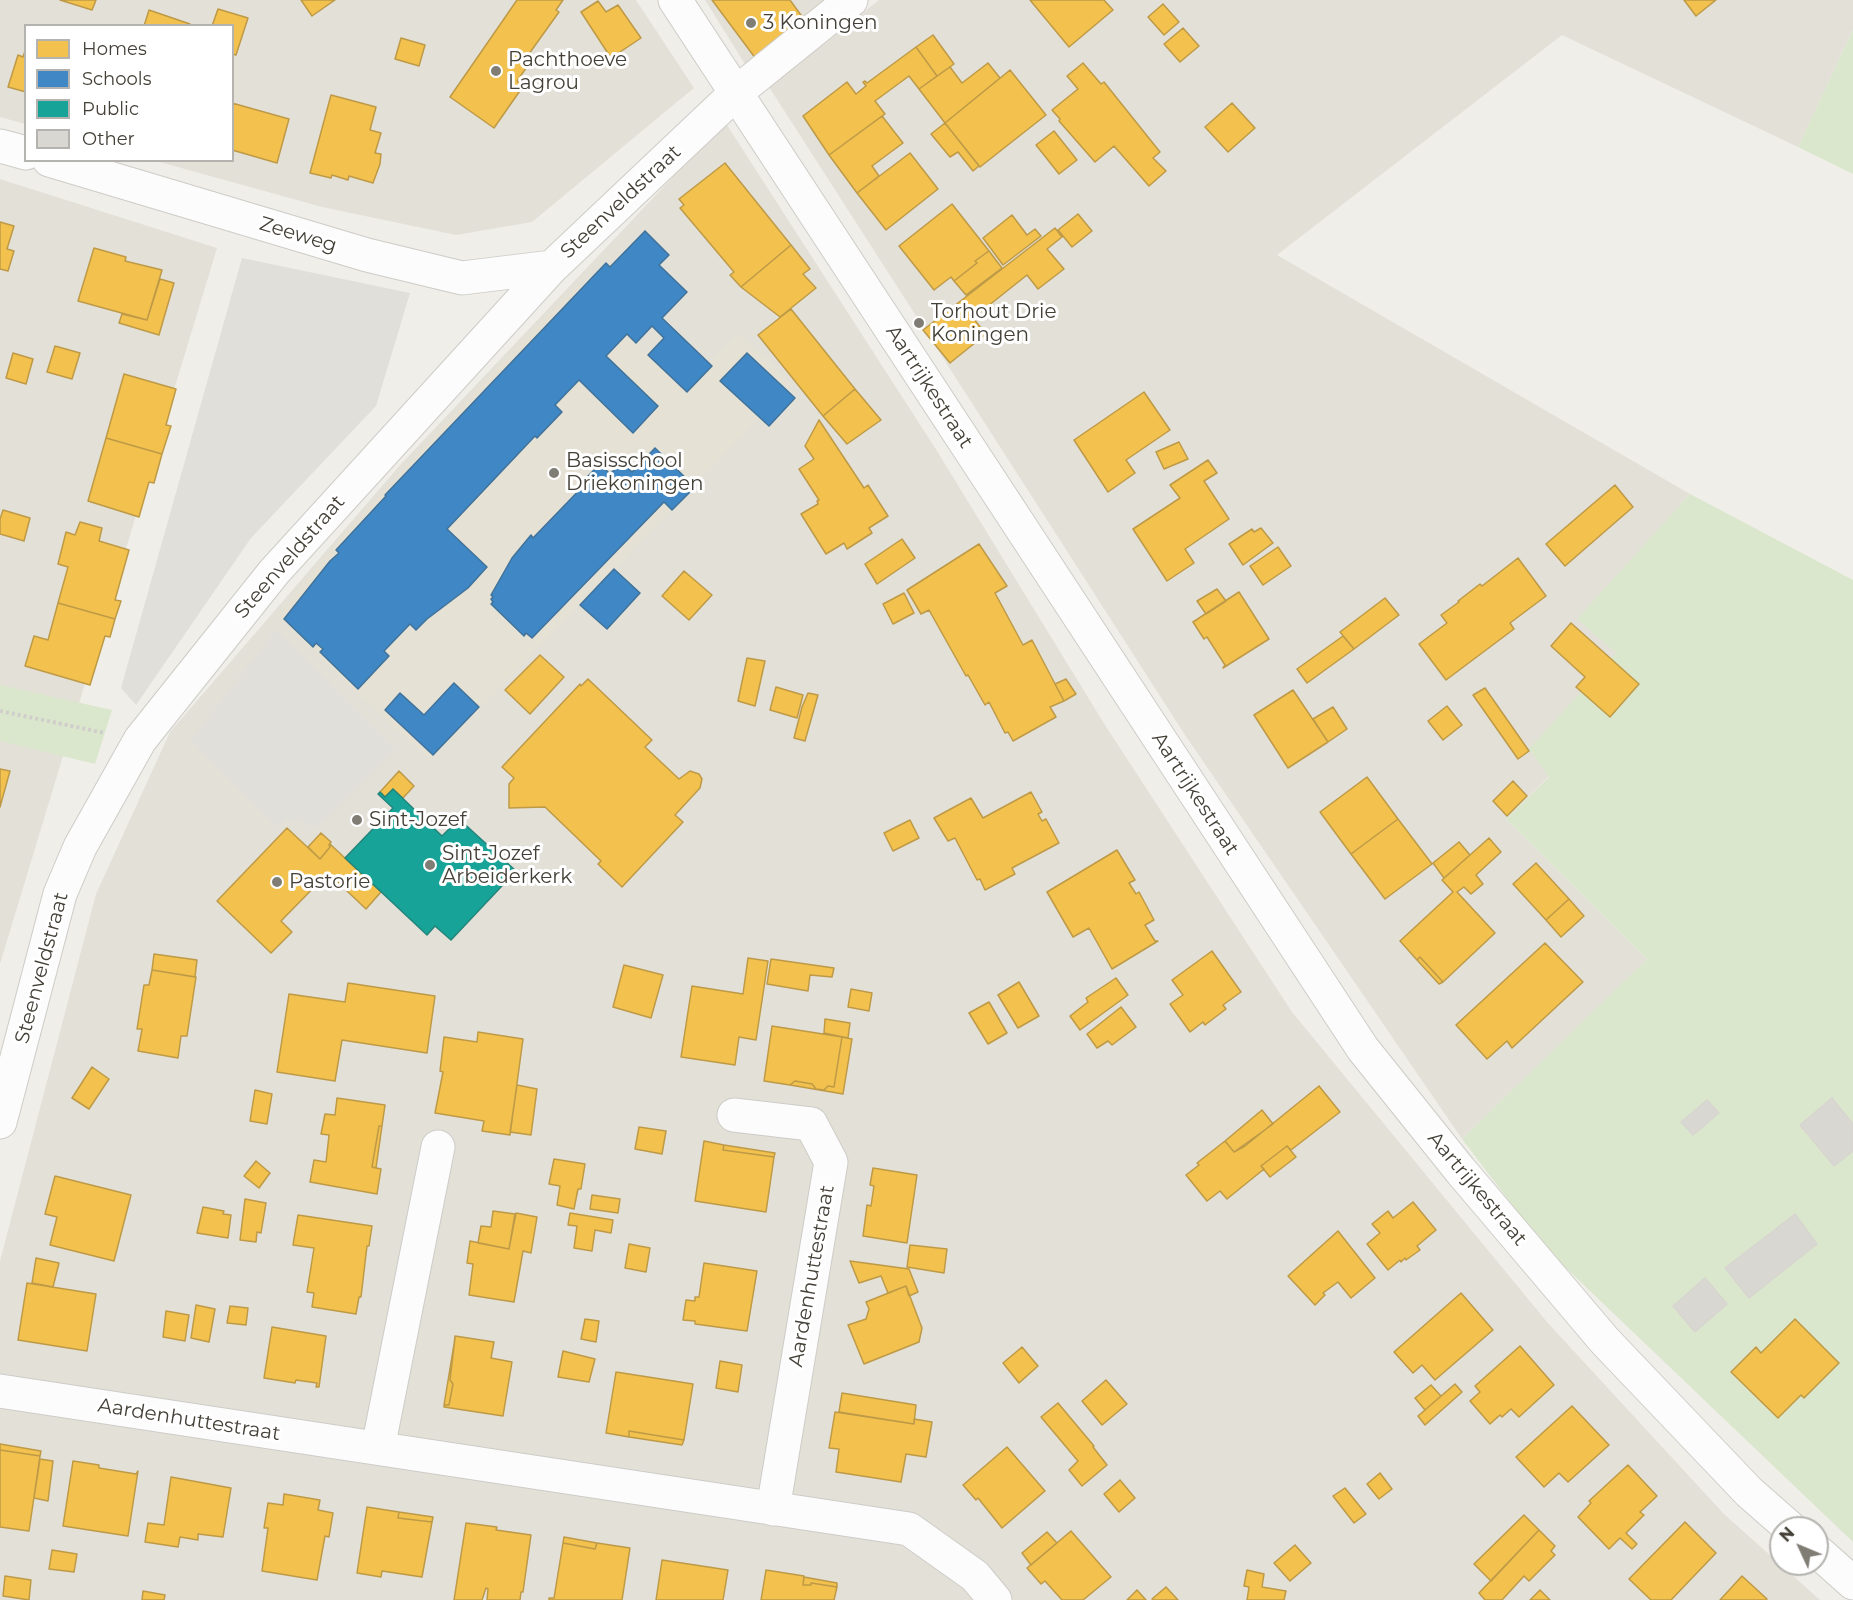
<!DOCTYPE html>
<style>
body{margin:0}
#map{position:relative;width:1853px;height:1600px;overflow:hidden;background:#efeee9;font-family:Montserrat,sans-serif}
canvas{display:block}
.legend{position:absolute;left:24px;top:24px;width:210px;height:138px;box-sizing:border-box;background:#fff;border:2px solid #b4b3af;margin:0;padding:8px 10px;list-style:none;font-size:18px;color:#444037}
.legend li{display:flex;align-items:center;gap:12px;height:30px}
.legend b{width:30px;border:2px solid #b4b3af}
.north{position:absolute;left:1769px;top:1516px;width:60px;height:60px;box-sizing:border-box;background:#fff;border:2px solid #b4b3af;border-radius:50%;rotate:314deg;font-size:16px;font-weight:700;line-height:24px;text-align:center;color:#444037}
.north::after{content:'';display:block;margin:auto;width:21px;height:27px;background:#807d75;clip-path:polygon(50% 0,100% 100%,50% 72%,0 100%)}
</style>
<div id="map">
<canvas width="1853" height="1600"></canvas>
<ul class="legend">
<li><b style="height:16px;background:#f2c14e"></b>Homes</li>
<li><b style="height:16px;background:#3f88c5"></b>Schools</li>
<li><b style="height:16px;background:#17a398"></b>Public</li>
<li><b style="height:16px;background:#d9d7d2"></b>Other</li>
</ul>
<div class="north">N</div>
</div>
<script>
const ctx = document.querySelector('canvas').getContext('2d');
ctx.lineJoin = 'round';
function fillPath(path, color) { ctx.fillStyle = color; ctx.fill(path, 'evenodd'); }
const poly = rows => new Path2D(rows.map(r => 'M' + r).join(''));
function stroke(path, color, width, dash) { ctx.strokeStyle = color; ctx.lineWidth = width; ctx.lineCap = dash ? 'butt' : 'round'; ctx.setLineDash(dash || []); ctx.stroke(path); }
function drawText(font, color, halo, rows, align = 'center') {
  ctx.font = font + ' Montserrat,sans-serif'; ctx.lineWidth = 6; ctx.setLineDash([]); ctx.textBaseline = 'middle'; ctx.strokeStyle = halo; ctx.fillStyle = color; for (const [text, x, y, turn = 0] of rows) {
    ctx.save(); ctx.translate(x, y); ctx.rotate((+turn || 0) * Math.PI / 180); ctx.textAlign = isNaN(turn) ? turn : align; if (halo) ctx.strokeText(text, 0, 0); ctx.fillText(text, 0, 0); ctx.restore();
  }
}
const residential = poly([
 [0,0,636,0,694,88,532,222,456,235,322,207,156,161,232,160,232,26,26,26,25,124,0,117],
 [705,0,831,0,748,69],
 [879,0,1853,0,1853,30,1798,147,1562,35,1277,255,1690,494,1578,619,1617,653,1530,749,1549,776,1506,819,1647,959,1462,1139,1185,735,769,87],
 [725,122,937,451,1105,725,1292,1012,1547,1322,1724,1514,1820,1600,0,1600,0,1261,96,894,170,732,401,464],
 [0,179,217,248,0,964]
]);
const education = poly([
 [578,285,681,389,739,333,792,384,430,761,277,617,325,556,517,345]
]);
const green = poly([
 [1853,30,1853,174,1798,147],
 [1690,494,1853,580,1853,1542,1545,1248,1462,1139,1647,959,1506,819,1549,777,1529,749,1616,653,1577,619],
 [0,685,112,710,95,764,0,741]
]);
const parking = poly([
 [242,258,410,293,376,406,251,538,136,705,121,688],
 [276,630,395,751,318,827,285,818,277,827,191,740]
]);
const homes = poly([
 [60,0,96,0,92,10,60,0],
 [301,0,335,0,312,16,301,0],
 [517,0,563,0,556,10,559,12,526,58,531,61,517,81,524,85,494,128,450,97,517,0],
 [712,0,790,0,806,22,756,59,712,0],
 [1030,0,1104,0,1113,10,1069,47,1030,0],
 [1684,0,1716,0,1696,16,1684,0],
 [598,1,606,12,618,5,641,38,611,58,581,12,598,1],
 [1163,4,1179,22,1164,35,1148,17,1163,4],
 [218,9,248,18,236,55,232,54,232,26,212,26,218,9],
 [149,10,190,24,189,26,144,26,149,10],
 [1183,28,1199,46,1180,62,1164,44,1183,28],
 [933,35,954,64,937,76,916,47,933,35],
 [401,38,425,45,419,66,395,59,401,38],
 [916,47,937,76,919,89,909,76,875,101,885,114,829,155,803,116,847,82,856,94,866,86,863,82,865,81,867,83,916,47],
 [26,48,26,92,8,87,18,55,23,57,26,48],
 [988,63,1000,78,945,123,919,89,950,67,962,83,988,63],
 [1083,63,1101,84,1104,82,1160,152,1153,158,1166,171,1149,186,1114,146,1095,162,1059,121,1060,119,1052,110,1078,89,1067,76,1083,63],
 [1010,70,1046,115,980,167,945,123,1010,70],
 [331,95,376,107,370,130,381,133,375,153,381,154,380,164,373,183,349,176,348,180,332,175,331,178,310,173,331,95],
 [232,103,289,119,277,163,232,150,232,103],
 [1232,103,1255,128,1228,152,1205,127,1232,103],
 [882,116,903,143,872,166,879,176,857,193,829,155,882,116],
 [945,123,979,166,973,171,958,152,950,157,931,134,945,123],
 [1054,131,1077,160,1059,174,1036,145,1054,131],
 [910,153,938,189,886,230,857,193,910,153],
 [725,163,791,245,741,287,730,275,734,272,680,208,684,205,679,199,725,163],
 [952,204,989,251,975,261,977,263,954,281,951,277,934,290,899,246,952,204],
 [1078,214,1092,231,1072,247,1058,230,1078,214],
 [1012,215,1027,235,1035,229,1041,236,1003,265,983,238,1012,215],
 [0,222,14,226,7,249,14,251,8,271,0,269,0,222],
 [1055,228,1062,237,1047,249,1064,269,1038,289,1027,275,973,318,986,334,950,363,923,330,1055,228],
 [791,245,810,269,803,274,816,288,780,317,741,287,791,245],
 [94,248,126,257,125,261,162,270,147,320,78,301,94,248],
 [989,251,1002,268,966,295,954,281,977,263,975,261,989,251],
 [160,279,174,283,159,335,119,323,122,314,147,320,160,279],
 [791,309,855,389,823,416,758,335,791,309],
 [55,346,80,353,72,379,47,372,55,346],
 [13,353,33,359,26,384,6,378,13,353],
 [124,374,176,389,166,425,171,426,162,454,106,438,124,374],
 [855,389,881,420,847,444,823,416,855,389],
 [1144,392,1170,430,1126,460,1135,473,1108,492,1074,440,1144,392],
 [819,420,864,488,868,485,888,516,869,528,872,533,847,549,844,543,826,554,801,514,818,504,817,501,819,500,799,469,814,459,805,446,819,420],
 [106,438,162,454,154,483,149,482,139,517,88,501,106,438],
 [1179,442,1188,459,1164,469,1156,452,1179,442],
 [1208,460,1217,473,1204,481,1229,519,1185,549,1194,563,1167,581,1133,529,1180,498,1170,485,1208,460],
 [1615,485,1633,507,1565,566,1546,544,1615,485],
 [3,510,30,518,24,541,0,534,0,519,3,510],
 [80,522,102,528,99,541,129,550,115,600,121,601,115,619,58,603,68,567,58,564,66,532,75,535,80,522],
 [1261,528,1273,543,1243,565,1229,544,1252,529,1254,532,1261,528],
 [902,539,915,558,877,584,865,564,902,539],
 [979,544,1007,586,995,593,1023,645,1032,640,1064,701,1050,707,1056,717,1013,741,1008,732,1005,733,989,702,985,705,968,675,966,676,929,610,921,614,907,590,979,544],
 [1278,547,1291,566,1263,585,1250,566,1278,547],
 [1518,558,1546,596,1510,623,1514,629,1446,680,1419,644,1447,623,1441,615,1459,602,1458,601,1480,584,1482,586,1518,558],
 [684,571,712,595,689,620,662,596,684,571],
 [1217,589,1226,601,1206,614,1197,601,1217,589],
 [1239,592,1269,639,1223,668,1225,665,1207,637,1204,639,1193,622,1239,592],
 [904,593,914,613,893,624,883,604,904,593],
 [1385,598,1399,615,1354,649,1340,632,1385,598],
 [58,603,115,619,110,637,105,636,90,685,25,666,34,636,48,640,58,603],
 [1571,623,1639,684,1610,717,1576,687,1585,677,1551,646,1571,623],
 [1343,636,1354,649,1307,683,1297,669,1343,636],
 [540,655,564,677,530,714,505,690,540,655],
 [747,658,765,661,755,706,738,701,747,658],
 [588,679,652,740,645,747,679,779,690,771,699,774,702,779,700,788,675,815,683,822,622,887,598,864,601,861,545,807,509,808,509,784,514,778,502,767,580,684,581,686,588,679],
 [1066,679,1076,694,1064,701,1055,684,1066,679],
 [776,687,803,695,797,718,770,710,776,687],
 [1485,688,1529,751,1518,759,1473,695,1485,688],
 [1293,690,1328,742,1288,768,1254,715,1293,690],
 [808,693,818,695,805,741,794,738,802,707,808,693],
 [1447,706,1462,725,1443,740,1428,721,1447,706],
 [1333,707,1347,729,1328,742,1313,719,1333,707],
 [0,769,10,771,0,807,0,769],
 [399,771,414,786,403,798,393,789,385,797,380,792,399,771],
 [1367,777,1398,819,1351,854,1320,812,1367,777],
 [1513,781,1527,796,1507,816,1493,801,1513,781],
 [1031,792,1042,812,1038,814,1042,821,1046,819,1059,843,1012,868,1015,874,985,890,980,879,977,880,955,838,948,841,934,818,971,798,983,818,1031,792],
 [1398,819,1432,864,1385,899,1351,854,1398,819],
 [910,820,919,838,893,851,884,833,910,820],
 [287,828,320,859,330,847,330,844,381,892,366,909,328,873,281,921,292,932,271,953,217,901,287,828],
 [321,833,331,842,329,845,330,847,320,859,308,847,321,833],
 [1489,838,1501,852,1476,875,1483,884,1471,894,1464,887,1457,892,1495,933,1443,982,1420,957,1417,960,1400,941,1453,892,1442,880,1489,838],
 [1459,842,1470,855,1444,878,1433,863,1459,842],
 [1117,850,1135,880,1129,883,1136,894,1139,892,1154,920,1145,925,1155,941,1158,941,1112,969,1089,928,1073,937,1047,892,1117,850],
 [1536,863,1569,899,1546,920,1513,884,1536,863],
 [1569,899,1584,916,1561,937,1546,920,1569,899],
 [1545,943,1583,982,1512,1048,1507,1041,1487,1059,1456,1025,1545,943],
 [1212,951,1241,992,1223,1005,1226,1009,1205,1025,1203,1022,1190,1032,1170,1004,1183,995,1172,980,1212,951],
 [154,954,197,960,195,977,152,970,154,954],
 [1420,957,1443,982,1439,984,1417,960,1420,957],
 [748,958,768,961,756,1040,739,1037,735,1065,681,1057,692,986,743,994,748,958],
 [771,959,834,968,832,977,810,975,808,991,767,984,771,959],
 [624,965,663,975,651,1018,613,1007,624,965],
 [152,970,196,977,187,1036,181,1036,178,1058,138,1051,142,1029,137,1029,144,985,149,985,152,970],
 [1116,978,1128,995,1080,1030,1070,1016,1088,1002,1086,998,1116,978],
 [1019,982,1039,1016,1018,1028,998,995,1019,982],
 [348,983,435,996,427,1053,342,1040,335,1081,277,1072,289,994,345,1002,348,983],
 [851,989,872,993,869,1011,848,1007,851,989],
 [989,1002,1007,1033,988,1044,969,1013,989,1002],
 [1121,1007,1136,1027,1112,1045,1108,1041,1097,1048,1087,1034,1121,1007],
 [825,1019,850,1023,848,1038,824,1033,825,1019],
 [772,1026,842,1037,834,1087,828,1086,824,1090,816,1089,812,1084,795,1081,790,1085,764,1081,772,1026],
 [478,1032,523,1039,510,1135,482,1131,484,1121,435,1113,443,1072,440,1071,444,1037,477,1042,478,1032],
 [842,1037,852,1039,843,1094,790,1085,795,1081,812,1084,816,1089,824,1090,828,1086,834,1087,842,1037],
 [92,1067,109,1079,89,1109,72,1098,92,1067],
 [517,1085,537,1089,531,1135,510,1132,517,1085],
 [1319,1086,1340,1112,1291,1150,1287,1146,1261,1166,1264,1169,1227,1199,1220,1191,1207,1201,1186,1175,1199,1165,1197,1163,1225,1141,1234,1152,1245,1146,1319,1086],
 [255,1090,272,1094,267,1124,250,1121,255,1090],
 [337,1098,385,1105,382,1126,379,1126,372,1167,381,1169,377,1194,310,1182,314,1160,326,1162,329,1135,321,1134,325,1114,335,1115,337,1098],
 [1262,1110,1273,1124,1234,1152,1225,1141,1262,1110],
 [379,1126,382,1126,376,1168,372,1167,379,1126],
 [639,1127,666,1131,662,1154,635,1149,639,1127],
 [704,1141,724,1145,723,1150,774,1157,766,1212,695,1201,704,1141],
 [724,1145,775,1153,774,1157,723,1150,724,1145],
 [1287,1146,1296,1157,1270,1177,1261,1166,1287,1146],
 [554,1159,585,1164,581,1189,578,1189,574,1209,557,1205,560,1186,549,1184,554,1159],
 [256,1161,270,1173,259,1188,244,1176,256,1161],
 [873,1168,917,1175,907,1243,863,1236,867,1205,871,1206,874,1186,870,1185,873,1168],
 [55,1176,131,1195,114,1261,50,1245,57,1217,45,1214,55,1176],
 [592,1195,620,1199,618,1213,590,1209,592,1195],
 [245,1199,266,1203,261,1233,257,1232,256,1242,240,1240,245,1199],
 [1413,1202,1436,1230,1417,1246,1420,1250,1406,1260,1405,1258,1401,1262,1400,1260,1388,1270,1367,1244,1380,1233,1372,1224,1388,1211,1393,1218,1413,1202],
 [203,1207,224,1211,223,1214,231,1215,228,1238,197,1233,203,1207],
 [493,1211,515,1214,509,1249,478,1243,481,1226,491,1227,493,1211],
 [516,1213,537,1217,531,1253,523,1251,514,1302,469,1295,473,1264,467,1263,470,1241,509,1249,516,1213],
 [570,1213,613,1220,611,1233,595,1230,592,1251,574,1248,577,1226,568,1225,570,1213],
 [298,1215,372,1226,369,1246,367,1246,361,1297,359,1297,356,1314,312,1307,314,1293,307,1292,314,1248,293,1245,298,1215],
 [1338,1231,1375,1278,1351,1298,1338,1282,1323,1293,1325,1295,1315,1305,1288,1276,1338,1231],
 [629,1244,650,1248,646,1272,625,1268,629,1244],
 [910,1245,947,1249,944,1273,907,1267,910,1245],
 [36,1258,59,1263,53,1287,32,1283,36,1258],
 [850,1261,909,1269,918,1292,909,1296,906,1286,888,1293,881,1276,859,1283,850,1261],
 [704,1263,757,1271,747,1331,695,1324,695,1321,683,1320,686,1300,695,1301,695,1297,699,1297,704,1263],
 [27,1283,96,1294,87,1351,18,1340,27,1283],
 [906,1286,922,1328,919,1342,864,1364,848,1325,866,1319,869,1309,866,1302,906,1286],
 [1461,1293,1493,1330,1435,1380,1422,1365,1413,1373,1394,1352,1461,1293],
 [196,1305,215,1309,209,1342,191,1338,196,1305],
 [230,1306,248,1308,246,1325,227,1323,230,1306],
 [166,1311,189,1315,185,1341,163,1337,166,1311],
 [585,1319,599,1321,596,1342,581,1339,585,1319],
 [1795,1319,1839,1363,1804,1398,1801,1395,1778,1418,1731,1372,1756,1347,1761,1353,1795,1319],
 [272,1327,326,1336,319,1387,316,1387,317,1383,296,1380,295,1383,264,1378,272,1327],
 [455,1336,494,1342,491,1358,512,1362,503,1416,444,1407,444,1405,449,1405,453,1384,450,1380,455,1336],
 [455,1338,450,1380,453,1384,449,1405,444,1405,455,1338],
 [1520,1346,1554,1385,1519,1417,1511,1409,1502,1417,1500,1415,1490,1424,1470,1401,1480,1392,1475,1386,1520,1346],
 [1022,1347,1038,1366,1019,1383,1003,1363,1022,1347],
 [563,1351,595,1359,589,1382,558,1377,563,1351],
 [720,1361,742,1365,738,1392,716,1388,720,1361],
 [616,1372,693,1384,684,1440,629,1431,629,1437,606,1433,616,1372],
 [1106,1380,1127,1404,1102,1425,1082,1401,1106,1380],
 [1455,1384,1462,1392,1425,1425,1418,1416,1455,1384],
 [1431,1385,1441,1396,1425,1410,1415,1398,1431,1385],
 [842,1393,916,1405,914,1424,839,1412,842,1393],
 [1058,1403,1094,1446,1093,1447,1107,1465,1082,1486,1069,1470,1078,1461,1041,1417,1058,1403],
 [1572,1406,1609,1445,1568,1482,1559,1473,1544,1487,1516,1457,1572,1406],
 [835,1412,914,1424,914,1419,932,1422,926,1457,906,1454,901,1482,836,1472,839,1449,829,1448,835,1412],
 [629,1431,684,1440,682,1445,629,1437,629,1431],
 [0,1444,41,1451,40,1456,0,1450,0,1444],
 [1007,1447,1045,1491,1002,1528,978,1498,976,1500,963,1485,1007,1447],
 [0,1450,40,1456,29,1531,0,1527,0,1450],
 [40,1459,53,1461,48,1501,34,1498,40,1459],
 [73,1461,99,1465,99,1468,136,1474,138,1471,128,1536,63,1526,73,1461],
 [1628,1465,1657,1496,1640,1512,1644,1515,1626,1533,1637,1544,1632,1549,1620,1538,1609,1549,1578,1517,1591,1503,1589,1501,1628,1465],
 [1380,1473,1392,1489,1379,1499,1367,1484,1380,1473],
 [171,1477,231,1488,223,1537,198,1534,198,1540,180,1537,178,1547,145,1542,148,1523,164,1525,171,1477],
 [1120,1480,1135,1498,1119,1512,1104,1494,1120,1480],
 [1345,1488,1366,1514,1354,1523,1333,1496,1345,1488],
 [284,1494,320,1500,318,1510,333,1513,329,1537,325,1536,317,1580,262,1571,268,1528,264,1528,268,1503,283,1505,284,1494],
 [367,1507,399,1512,398,1518,432,1522,422,1577,382,1571,381,1577,357,1573,367,1507],
 [399,1512,433,1517,432,1522,398,1518,399,1512],
 [1524,1515,1539,1530,1491,1581,1474,1564,1524,1515],
 [1685,1522,1716,1553,1671,1600,1651,1600,1629,1579,1685,1522],
 [466,1523,497,1527,496,1530,531,1535,523,1592,521,1592,520,1600,487,1600,488,1589,486,1588,482,1600,454,1600,466,1523],
 [1539,1530,1555,1546,1551,1551,1555,1555,1529,1581,1524,1576,1502,1600,1485,1600,1479,1593,1539,1530],
 [1071,1531,1111,1577,1083,1600,1062,1600,1045,1581,1041,1584,1027,1568,1071,1531],
 [1047,1532,1057,1543,1031,1565,1022,1553,1047,1532],
 [564,1537,597,1543,595,1549,563,1543,564,1537],
 [563,1543,595,1549,597,1543,630,1548,622,1600,549,1600,549,1598,554,1598,563,1543],
 [1295,1545,1311,1563,1290,1581,1274,1563,1295,1545],
 [52,1550,77,1554,74,1572,49,1569,52,1550],
 [662,1560,728,1570,723,1600,656,1600,662,1560],
 [766,1570,804,1576,803,1585,811,1585,811,1583,837,1587,834,1600,761,1600,766,1570],
 [1247,1570,1264,1574,1262,1587,1286,1591,1284,1600,1247,1600,1249,1587,1244,1586,1247,1570],
 [5,1576,31,1580,29,1600,3,1596,5,1576],
 [1742,1576,1767,1599,1766,1600,1720,1600,1742,1576],
 [804,1577,837,1583,837,1587,811,1583,811,1585,803,1585,804,1577],
 [1166,1587,1178,1600,1153,1600,1152,1599,1166,1587],
 [1137,1590,1146,1600,1127,1600,1137,1590],
 [1540,1590,1550,1600,1530,1600,1540,1590],
 [143,1591,165,1595,164,1600,142,1600,143,1591]
]);
const schools = poly([
 [645,231,669,255,659,265,687,292,662,318,712,366,687,392,648,355,664,338,652,326,636,343,627,334,606,356,658,406,633,433,579,380,555,405,562,412,537,438,535,436,447,529,487,567,468,588,427,619,416,630,410,624,384,651,389,656,358,689,320,652,323,649,316,643,313,647,284,619,330,561,339,553,336,550,386,496,385,495,606,263,610,267,645,231],
 [747,353,795,398,769,426,720,381,747,353],
 [655,448,695,487,672,510,664,502,532,638,526,633,524,636,491,604,493,602,491,599,493,597,491,595,512,558,531,535,533,538,591,478,588,476,600,464,610,474,622,462,632,472,655,448],
 [614,569,640,593,607,629,580,605,614,569],
 [454,683,479,707,433,755,385,710,400,693,424,715,454,683]
]);
const public = poly([
 [393,789,442,836,459,819,516,871,451,940,435,926,427,935,345,858,393,808,378,794,380,792,385,797,393,789]
]);
const building = poly([
 [1832,1098,1853,1124,1853,1151,1834,1166,1800,1125,1832,1098],
 [1707,1100,1719,1113,1693,1135,1681,1122,1707,1100],
 [1795,1214,1817,1244,1749,1298,1725,1268,1795,1214],
 [1705,1278,1727,1304,1695,1332,1673,1306,1705,1278]
]);
const path = poly([
 [0,711,105,733]
]);
const minor = poly([
 [675,0,1363,1049,1460,1170,1605,1341,1749,1492,1790,1528],
 [0,146,26,153],
 [49,160,367,255,462,278,552,267],
 [734,1115,811,1124,831,1162,773,1509],
 [0,1122,60,894,80,847,140,740,274,572,552,267,737,92,851,0],
 [0,1391,909,1529,975,1576,995,1600],
 [378,1448,438,1147],
 [1817,1551,1853,1583]
]);
const markers = [
 [751,23,6,"#807d75"],
 [496,71,6,"#807d75"],
 [919,323,6,"#807d75"],
 [554,473,6,"#807d75"],
 [357,820,6,"#807d75"],
 [430,865,6,"#807d75"],
 [277,882,6,"#807d75"]
];
const poiNames = [
 ["3 Koningen",763,23],
 ["Pachthoeve",508,60],
 ["Lagrou",508,83],
 ["Torhout Drie",931,312],
 ["Koningen",931,335],
 ["Basisschool",566,461],
 ["Driekoningen",566,484],
 ["Sint-Jozef",369,820],
 ["Sint-Jozef",442,854],
 ["Arbeiderkerk",442,877],
 ["Pastorie",289,882]
];
const streetNames = [
 ["Steenveldstraat",621,202,-43],
 ["Zeeweg",298,235,17],
 ["Aartrijkestraat",929,387,57],
 ["Steenveldstraat",290,557,-49],
 ["Aartrijkestraat",1195,794,57],
 ["Steenveldstraat",42,968,-75],
 ["Aartrijkestraat",1477,1189,50],
 ["Aardenhuttestraat",812,1276,-80],
 ["Aardenhuttestraat",189,1420,9]
];
fillPath(residential, '#e3e0d8');
fillPath(education, '#e5e1d5');
fillPath(green, '#dbe7cc');
fillPath(parking, '#e0dfda');
fillPath(homes, '#f2c14e');
stroke(homes, '#be9a47', 1.5);
fillPath(schools, '#3f88c5');
stroke(schools, '#40729a', 1.5);
fillPath(public, '#17a398');
stroke(public, '#24857b', 1.5);
fillPath(building, '#d9d7d2');
stroke(building, '#d7d5cf', 1.5);
stroke(minor, '#cdccc7', 35);
stroke(path, '#d0cecb', 4, [3, 3]);
stroke(minor, '#fdfcfc', 33);
for (const [x, y, r, color] of markers) { const dot = new Path2D(); dot.arc(x, y, r, 0, 2 * Math.PI); ctx.fillStyle = color; ctx.fill(dot); stroke(dot, '#fff', 2); }
drawText('20px', '#444037', '#fff', poiNames, 'left');
drawText('20px', '#444037', '#fff', streetNames);
</script>
